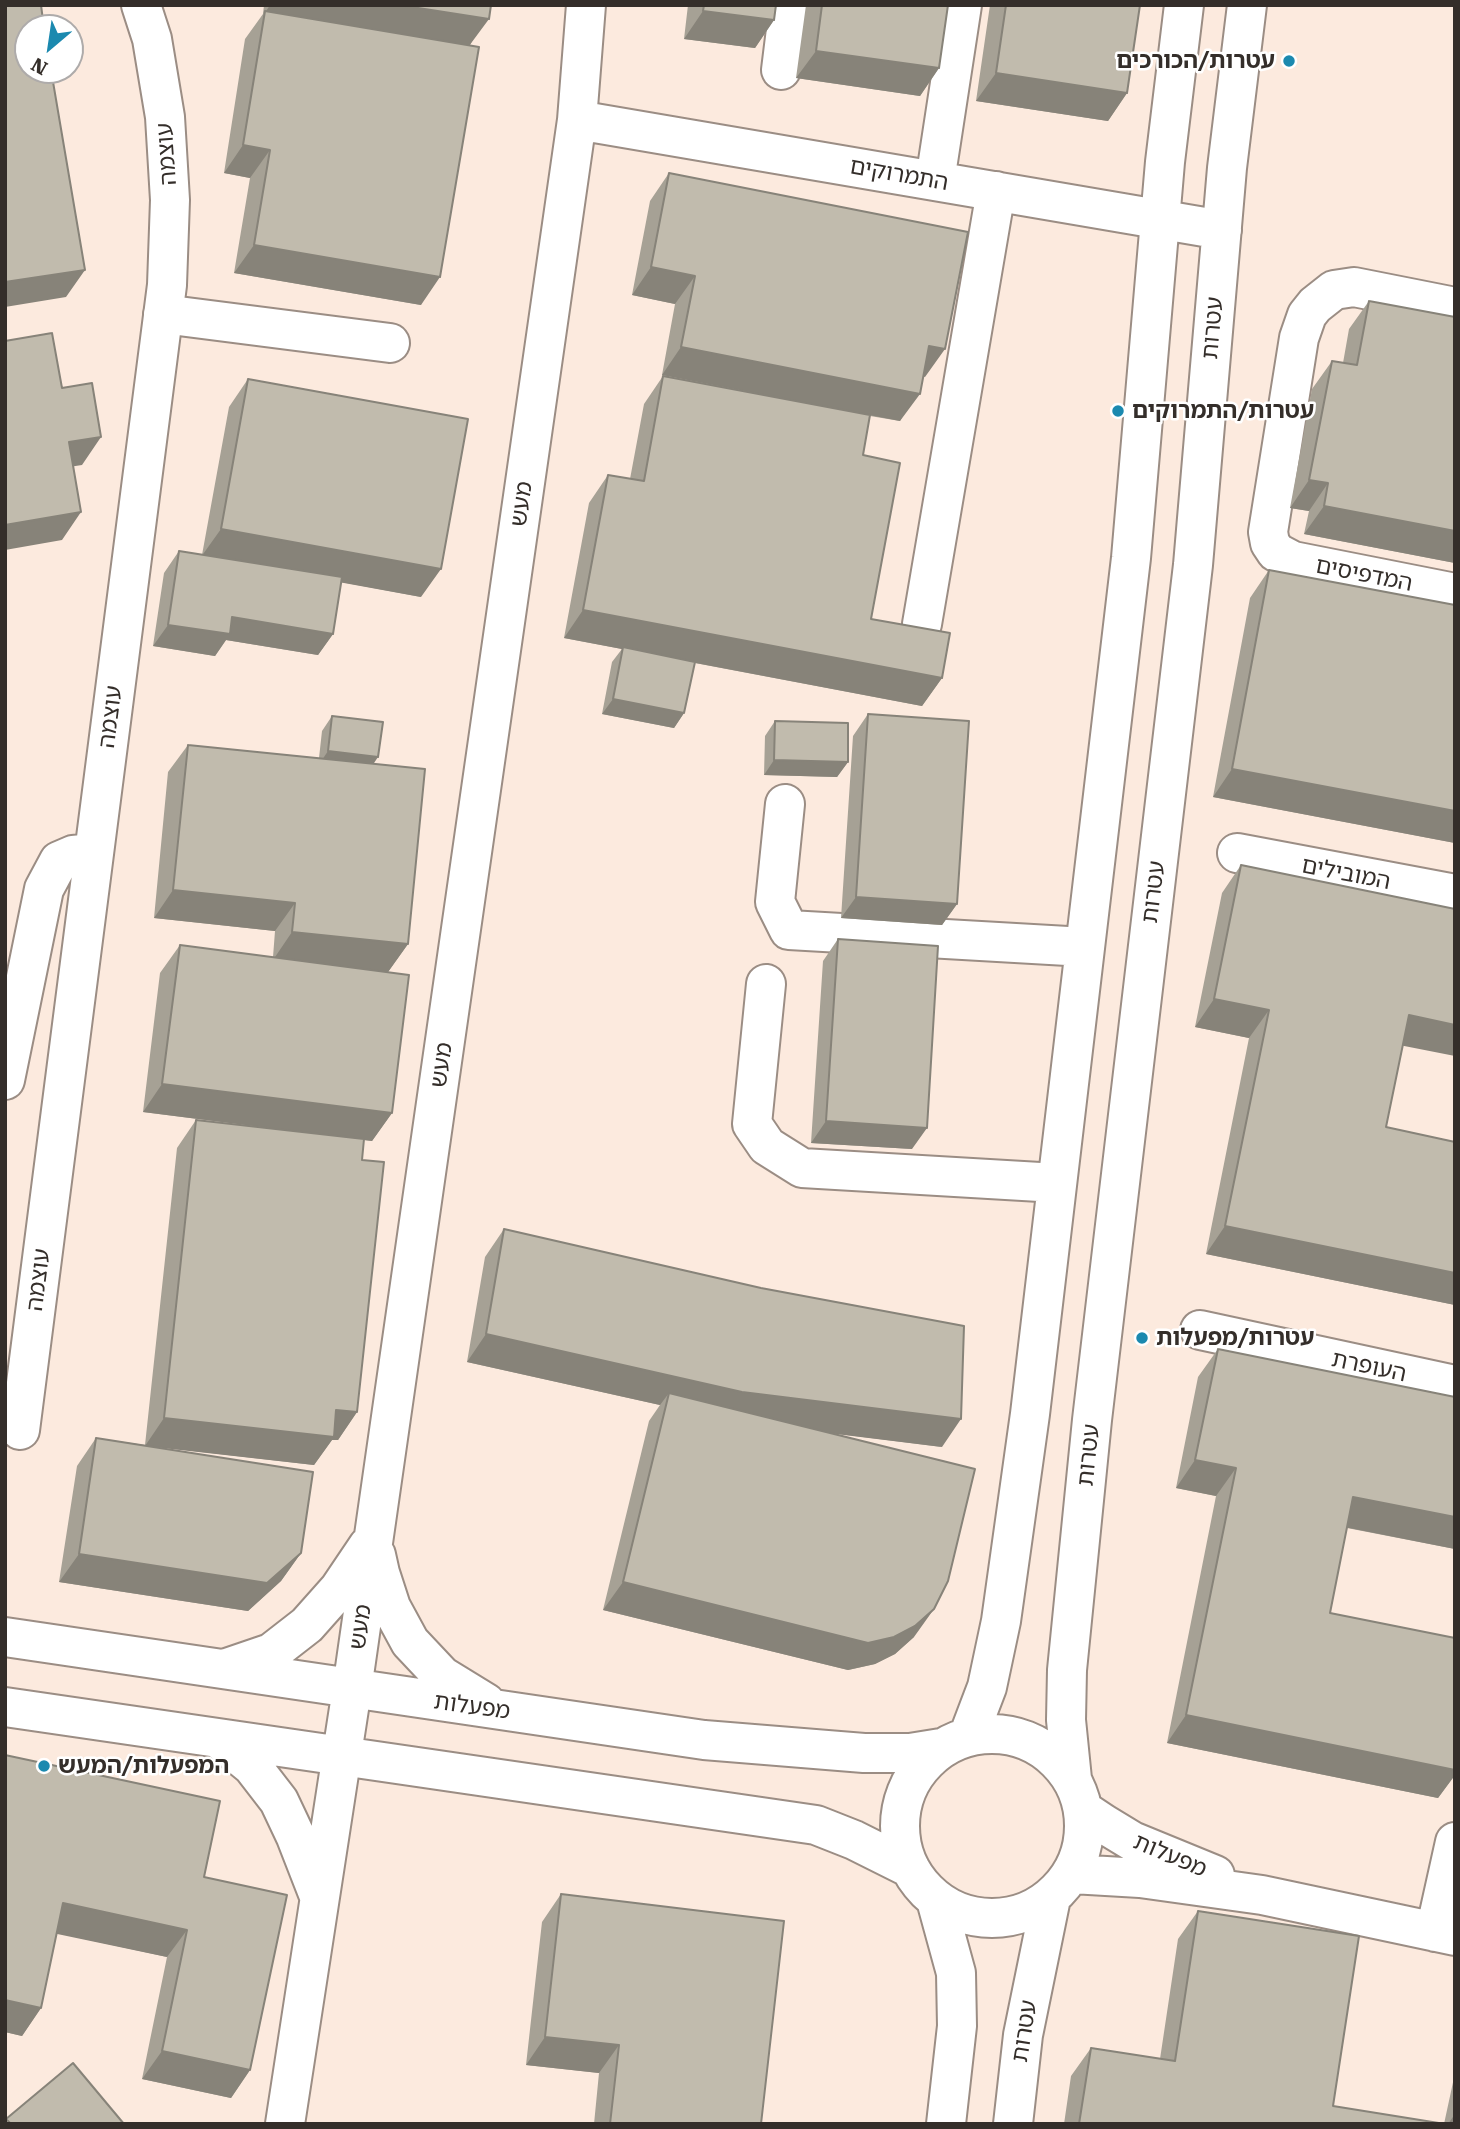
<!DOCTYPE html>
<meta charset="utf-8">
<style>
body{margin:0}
#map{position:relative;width:1460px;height:2129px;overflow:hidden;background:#fef5ef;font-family:"Roboto Serif",serif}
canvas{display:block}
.frame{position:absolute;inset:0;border:7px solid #342e2a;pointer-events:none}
.north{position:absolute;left:14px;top:14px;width:70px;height:70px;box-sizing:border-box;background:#fff;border:2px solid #aeabaa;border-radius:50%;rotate:209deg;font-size:19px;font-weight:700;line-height:28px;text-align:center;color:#342e2a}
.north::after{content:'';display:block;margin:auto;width:24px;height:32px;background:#1b89af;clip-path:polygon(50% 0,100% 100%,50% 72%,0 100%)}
</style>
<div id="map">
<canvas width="1460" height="2129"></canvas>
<div class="frame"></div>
<div class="north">N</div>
</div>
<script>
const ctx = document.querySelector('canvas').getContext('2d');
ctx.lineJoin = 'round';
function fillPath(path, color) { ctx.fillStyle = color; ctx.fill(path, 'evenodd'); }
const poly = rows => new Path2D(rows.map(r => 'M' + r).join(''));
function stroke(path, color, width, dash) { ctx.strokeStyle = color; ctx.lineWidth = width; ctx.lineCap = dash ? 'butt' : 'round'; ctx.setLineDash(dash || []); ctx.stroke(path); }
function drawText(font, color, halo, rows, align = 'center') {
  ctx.font = font + ' "Roboto Serif","Noto Sans Hebrew",serif'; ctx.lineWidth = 5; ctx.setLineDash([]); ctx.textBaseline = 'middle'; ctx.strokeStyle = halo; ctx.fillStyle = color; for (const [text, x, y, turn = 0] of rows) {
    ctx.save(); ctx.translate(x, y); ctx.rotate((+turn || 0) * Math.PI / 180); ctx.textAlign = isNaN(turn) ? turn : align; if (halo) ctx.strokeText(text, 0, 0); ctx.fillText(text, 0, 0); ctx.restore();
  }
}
const built = poly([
 [5,5,1455,5,1455,2124,5,2124],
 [28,28,70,28,70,70,28,70]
]);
const minor = poly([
 [781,70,789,5],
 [577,120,1222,230],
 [935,181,962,5],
 [1455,307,1354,287,1334,290,1315,305,1307,315,1299,338,1268,532,1270,543,1276,552,1293,561,1455,593],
 [163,314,390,343],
 [922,624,996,191],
 [785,804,775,902,789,930,1085,947],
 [1237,853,1455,894],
 [766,984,752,1124,767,1146,802,1168,1057,1183],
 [5,1080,44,889,59,861,73,855,94,853],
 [1200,1330,1455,1385],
 [20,1430,167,285,170,200,165,117,152,39,141,5],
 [376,1555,380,1573,391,1607,410,1642,442,1676,486,1703],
 [5,1637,704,1740,864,1753,910,1753,941,1748],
 [227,1668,271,1653,307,1625,339,1589,368,1546],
 [5,1707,816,1825,854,1840,910,1868],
 '900 1826a92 92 0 1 1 184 0a92 92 0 1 1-184 0Z',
 [968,1737,987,1687,1001,1621,1030,1414,1131,558,1165,162,1184,5],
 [219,1739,252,1766,279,1801,296,1837,319,1896],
 [1072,1779,1066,1720,1067,1670,1092,1420,1193,565,1227,168,1247,5],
 [1083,1810,1104,1824,1132,1841,1215,1875],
 [1072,1874,1140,1878,1262,1895,1455,1936],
 [936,1900,956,1973,957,2026,946,2124],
 [1435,1932,1455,1842],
 [285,2124,352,1689,577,120,586,5],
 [1013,2124,1023,2035,1051,1898]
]);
const wall = poly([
 [264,5,491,5,470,45,421,305,234,273,250,178,224,173,245,39,263,14],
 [688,5,776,5,774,20,755,48,684,39],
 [806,5,948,5,939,68,920,96,796,78],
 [990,5,1140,5,1127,93,1108,121,976,101],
 [669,173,925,377,923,376,900,421,870,416,863,455,871,619,942,678,922,706,695,663,684,713,674,728,602,714,612,662,622,649,564,638,589,503,608,475,630,479,644,404,663,376,829,407,662,375,675,304,632,295,650,201],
 [1369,301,1455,563,1304,534,1309,511,1290,508,1312,389,1332,361,1343,363,1349,329],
 [248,379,421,597,341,582,333,634,318,655,226,640,215,656,153,646,164,573,179,551,202,555,229,407],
 [1269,570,1455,605,1455,843,1213,797,1250,598],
 [868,714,957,904,942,925,841,918,853,736],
 [332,716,373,764,408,944,388,972,392,1113,372,1141,364,1140,362,1160,357,1412,338,1440,332,1440,314,1465,158,1447,301,1553,281,1581,248,1611,59,1582,77,1466,96,1438,145,1445,177,1148,196,1120,292,1131,143,1112,160,973,180,945,273,957,275,931,154,918,168,772,188,745,319,758,322,731],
 [775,721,848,762,837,777,764,775,765,736],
 [1241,865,1402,1046,1386,1127,1455,1142,1455,1305,1206,1254,1249,1038,1195,1027,1222,893],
 [838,939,912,1149,811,1143,823,961],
 [504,1229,942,1447,831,1433,914,1637,895,1654,875,1664,848,1670,603,1610,649,1421,660,1405,467,1362,485,1257],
 [1218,1349,1455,1397,1455,1549,1347,1528,1330,1613,1455,1638,1455,1775,1438,1798,1167,1743,1216,1496,1176,1488,1198,1377],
 [5,1755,204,1877,250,2070,231,2098,142,2079,167,1957,57,1933,41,2008,22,2036,5,2032],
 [561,1894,761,2124,594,2124,599,2073,526,2065,542,1922],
 [1198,1911,1333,2106,1444,2124,1455,2073,1455,2124,1064,2124,1071,2076,1091,2048,1160,2059,1178,1939]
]);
const shadedWall = poly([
 [270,5,399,5,489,19,469,46,265,13],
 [703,11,774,20,755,48,684,39],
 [816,51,939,68,920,96,796,78],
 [996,73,1127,93,1108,121,976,101],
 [243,145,270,150,250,178,224,173],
 [254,245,440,277,421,305,234,273],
 [651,267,695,276,675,304,632,295],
 [85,270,66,297,5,307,5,282],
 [929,346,945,349,925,377,909,373],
 [681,347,920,394,900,421,662,375],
 [101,437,82,465,49,470,69,442],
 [1309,480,1328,483,1309,511,1290,508],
 [1324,506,1455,531,1455,563,1304,534],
 [81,512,62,540,5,550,5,525],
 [221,529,441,569,421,597,201,557],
 [583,610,942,678,922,706,564,638],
 [232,617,333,634,318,655,226,640,215,656,153,646,168,625],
 [613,699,684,713,674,728,602,714],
 [328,751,378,757,368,772,318,766],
 [774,760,848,762,837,777,764,775],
 [1232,769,1455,811,1455,843,1213,797],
 [173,890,295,903,275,931,154,918],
 [856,897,957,904,942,925,841,918],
 [292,932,408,944,388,972,273,960],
 [1214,999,1269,1010,1249,1038,1195,1027],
 [1409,1015,1455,1025,1455,1056,1389,1043],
 [162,1084,392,1113,372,1141,143,1112],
 [826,1121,927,1128,912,1149,811,1143],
 [1225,1226,1455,1273,1455,1305,1206,1254],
 [486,1334,961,1419,942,1447,722,1420,669,1393,660,1405,467,1362],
 [336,1410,357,1412,338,1440,332,1440,314,1465,145,1446,164,1418],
 [1195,1460,1236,1468,1216,1496,1176,1488],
 [1353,1497,1455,1517,1455,1549,1334,1525],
 [301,1553,281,1581,248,1611,59,1582,79,1554],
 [623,1582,934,1609,914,1637,895,1654,875,1664,848,1670,603,1610],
 [1186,1715,1455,1770,1455,1775,1438,1798,1167,1743],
 [63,1903,187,1930,167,1957,43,1931],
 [5,2000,41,2008,22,2036,5,2032],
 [545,2037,619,2045,599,2073,526,2065],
 [162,2051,250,2070,231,2098,142,2079],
 [1455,2114,1455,2124,1448,2124]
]);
const building = poly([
 [5,5,41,5,44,28,28,28,28,70,51,70,85,270,5,282,5,5],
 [399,5,491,5,489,19,399,5],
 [704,5,776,5,774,20,703,11,704,5],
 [822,5,948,5,939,68,816,51,822,5],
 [1006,5,1140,5,1127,93,996,73,1006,5],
 [265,11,479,47,440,277,254,245,270,150,243,145,265,11],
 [669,173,968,232,945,349,929,346,920,394,681,347,695,276,651,267,669,173],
 [1369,301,1455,317,1455,531,1324,506,1328,483,1309,480,1332,361,1357,365,1369,301],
 [52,333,62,388,92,383,101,437,69,442,81,512,5,525,5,341,52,333],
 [663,376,870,415,863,455,900,463,871,619,950,633,942,678,583,610,608,475,644,481,663,376],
 [248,379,468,419,441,569,221,529,248,379],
 [179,551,342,577,333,634,232,617,230,634,168,625,179,551],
 [1269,570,1455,605,1455,811,1232,769,1269,570],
 [623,647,695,662,684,713,613,699,623,647],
 [868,714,969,721,957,904,856,897,868,714],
 [332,716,383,722,378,757,328,751,332,716],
 [775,721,848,723,848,762,774,760,775,721],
 [188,745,425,769,408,944,292,932,295,903,173,890,188,745],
 [1241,865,1455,909,1455,1025,1409,1015,1386,1127,1455,1142,1455,1273,1225,1226,1269,1010,1214,999,1241,865],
 [838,939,938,946,927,1128,826,1121,838,939],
 [180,945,409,975,392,1113,162,1084,180,945],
 [196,1120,364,1139,362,1160,384,1162,357,1412,336,1410,334,1437,164,1418,196,1120],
 [504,1229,761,1288,964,1326,961,1419,742,1392,486,1334,504,1229],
 [1218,1349,1455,1397,1455,1517,1353,1497,1330,1613,1455,1638,1455,1770,1186,1715,1236,1468,1195,1460,1218,1349],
 [669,1393,975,1469,948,1581,934,1609,915,1626,894,1637,868,1643,623,1582,669,1393],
 [96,1438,313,1472,301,1553,267,1583,79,1554,96,1438],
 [5,1755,220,1801,204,1877,287,1895,250,2070,162,2051,187,1930,63,1903,41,2008,5,2000,5,1755],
 [561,1894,784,1921,761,2124,610,2124,619,2045,545,2037,561,1894],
 [1198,1911,1359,1936,1333,2106,1445,2124,1079,2124,1091,2048,1175,2061,1198,1911],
 [73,2063,124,2124,11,2124,6,2119,73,2063]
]);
const markers = [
 [1289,61,7,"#1b89af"],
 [1118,411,7,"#1b89af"],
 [1142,1338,7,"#1b89af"],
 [44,1766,7,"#1b89af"]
];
const poiNames = [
 ["עטרות/הכורכים",1275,61,"right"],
 ["עטרות/התמרוקים",1132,411],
 ["עטרות/מפעלות",1156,1338],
 ["המפעלות/המעש",58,1766]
];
const streetNames = [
 ["עוצמה",167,154,-94],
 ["התמרוקים",899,175,10],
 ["עטרות",1213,328,-85],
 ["מעש",522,504,-82],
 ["המדפיסים",1364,575,11],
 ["עוצמה",111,717,-83],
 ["המובילים",1346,874,11],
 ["עטרות",1154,892,-83],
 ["מעש",442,1065,-82],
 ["עוצמה",39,1280,-83],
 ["העופרת",1369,1367,12],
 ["עטרות",1089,1455,-84],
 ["מעש",361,1627,-82],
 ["מפעלות",472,1707,8],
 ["מפעלות",1170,1856,23],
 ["עטרות",1025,2031,-81]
];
fillPath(built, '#fceade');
stroke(minor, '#9b8d84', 42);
stroke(minor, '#fff', 38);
fillPath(wall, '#a6a195');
fillPath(shadedWall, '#878379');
fillPath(building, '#c1bbad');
stroke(building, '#878379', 2);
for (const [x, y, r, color] of markers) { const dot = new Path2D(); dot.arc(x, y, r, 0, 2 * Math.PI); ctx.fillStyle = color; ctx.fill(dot); stroke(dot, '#fff', 2.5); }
drawText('bold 23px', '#342e2a', '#fff', poiNames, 'left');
drawText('23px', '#342e2a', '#fff', streetNames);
</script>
